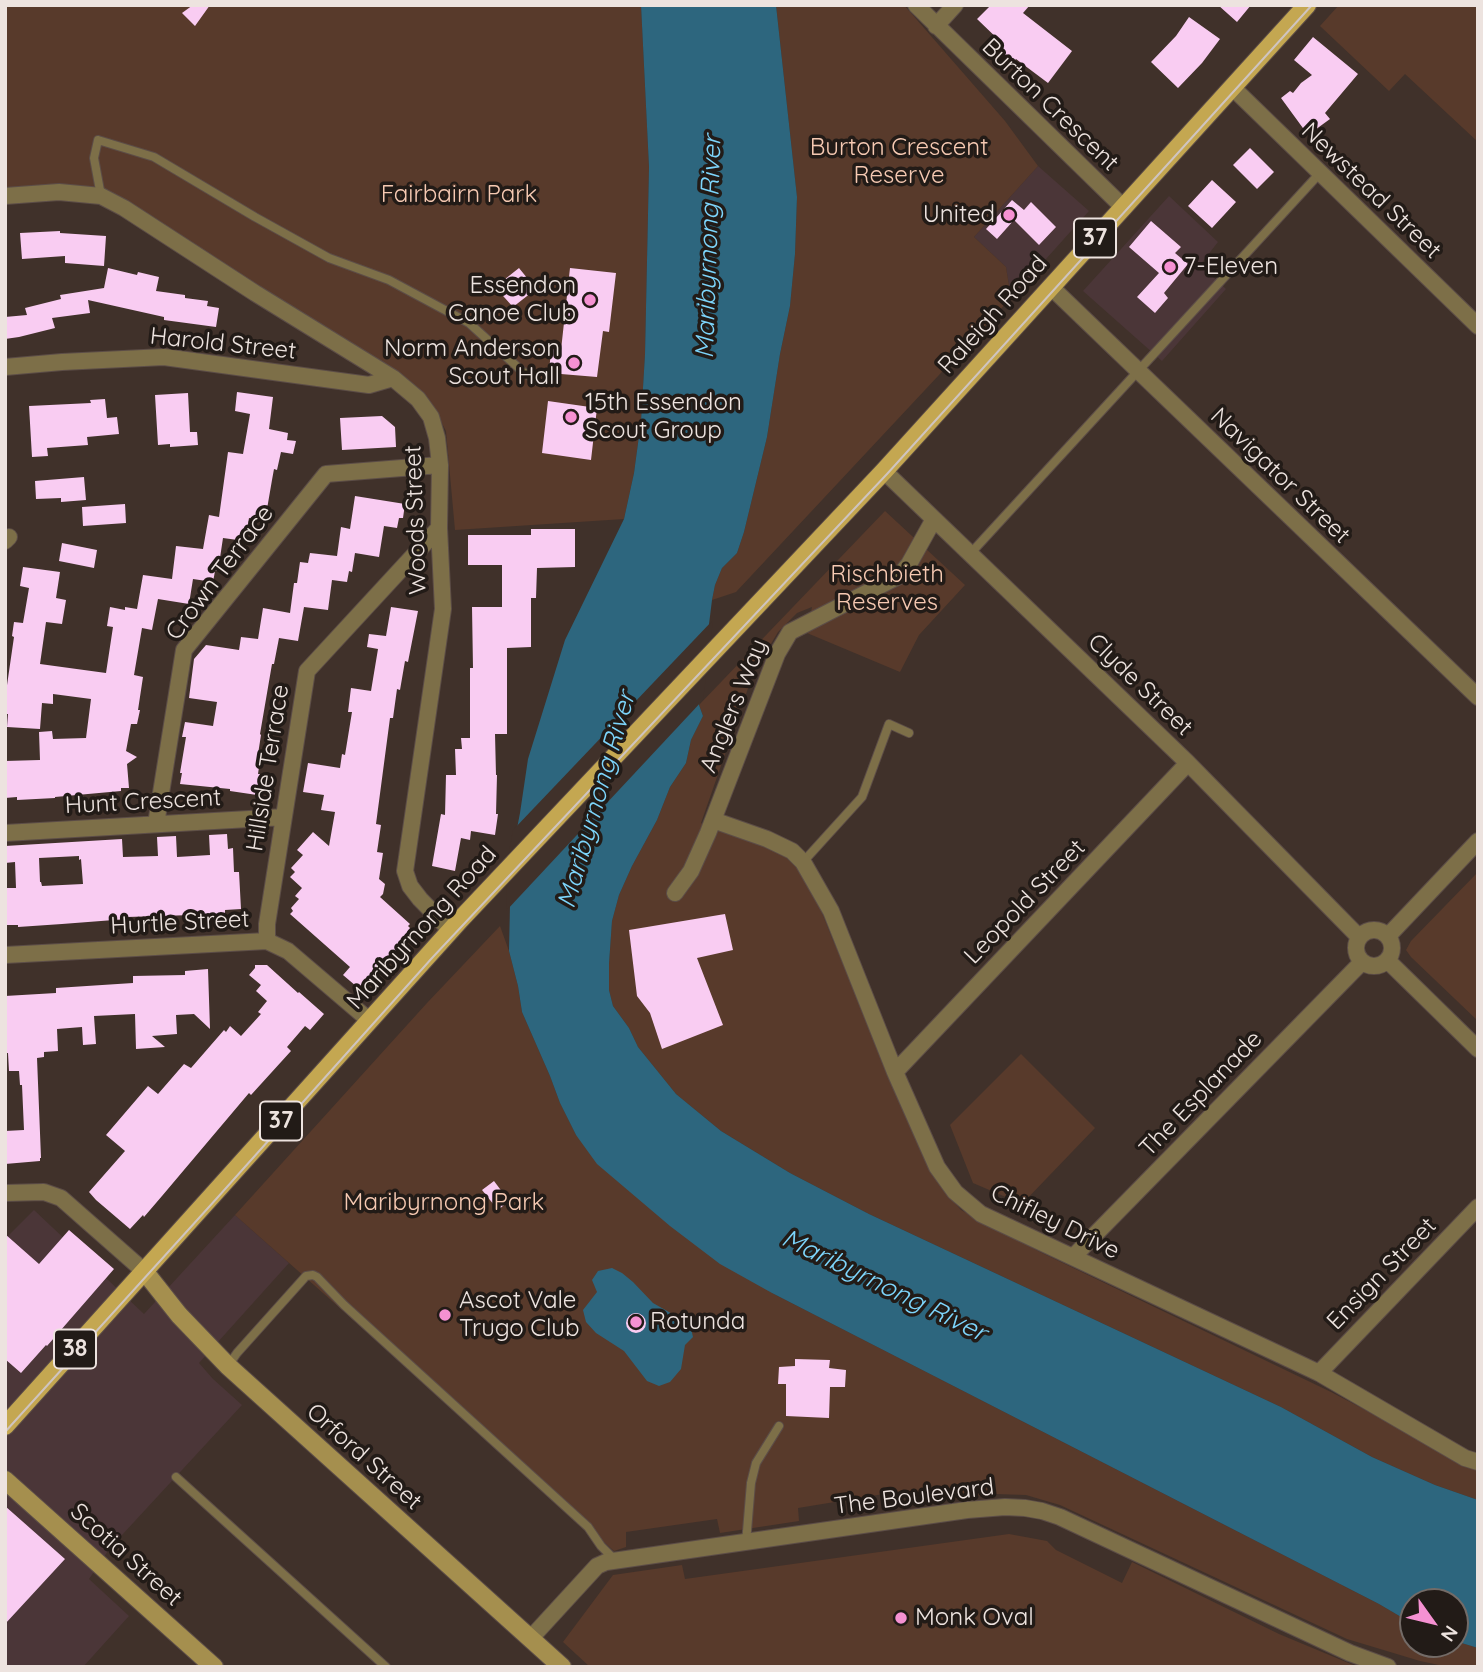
<!DOCTYPE html>
<style>
body{margin:0}
#map{position:relative;width:1483px;height:1672px;overflow:hidden;background:#40312a;font-family:Quicksand,sans-serif}
canvas{display:block}
.frame{position:absolute;inset:0;border:7px solid #ede3df;pointer-events:none}
.north{position:absolute;left:1399px;top:1588px;width:70px;height:70px;box-sizing:border-box;background:#221b17;border:2px solid #736b67;border-radius:50%;rotate:124deg;font-size:19px;font-weight:700;line-height:28px;text-align:center;color:#ede3df}
.north::after{content:'';display:block;margin:auto;width:24px;height:32px;background:#f591d2;clip-path:polygon(50% 0,100% 100%,50% 72%,0 100%)}
</style>
<div id="map">
<canvas width="1483" height="1672"></canvas>
<div class="frame"></div>
<div class="north">N</div>
</div>
<script>
const ctx = document.querySelector('canvas').getContext('2d');
ctx.lineJoin = 'round';
function fillPath(path, color) { ctx.fillStyle = color; ctx.fill(path, 'evenodd'); }
const poly = rows => new Path2D(rows.map(r => 'M' + r).join(''));
function stroke(path, color, width, dash) { ctx.strokeStyle = color; ctx.lineWidth = width; ctx.lineCap = dash ? 'butt' : 'round'; ctx.setLineDash(dash || []); ctx.stroke(path); }
function drawText(font, color, halo, rows, align = 'center') {
  ctx.font = font + ' Quicksand,sans-serif'; ctx.lineWidth = 7; ctx.setLineDash([]); ctx.textBaseline = 'middle'; ctx.strokeStyle = halo; ctx.fillStyle = color; for (const [text, x, y, turn = 0] of rows) {
    ctx.save(); ctx.translate(x, y); ctx.rotate((+turn || 0) * Math.PI / 180); ctx.textAlign = isNaN(turn) ? turn : align; if (halo) ctx.strokeText(text, 0, 0); ctx.fillText(text, 0, 0); ctx.restore();
  }
}
const commercial = poly([
 [1038,166,1089,211,1011,298,1006,267,974,237],
 [1169,196,1218,242,1200,265,1226,289,1162,361,1083,291],
 [34,1210,144,1314,235,1215,289,1263,199,1363,213,1379,242,1405,110,1548,89,1579,129,1616,83,1667,5,1667,5,1239]
]);
const green = poly([
 [5,5,641,5,649,167,645,354,641,421,634,473,624,519,455,530,446,431,437,414,116,204,84,196,5,200],
 [776,5,904,5,1005,121,1038,166,974,237,1006,267,1011,298,736,592,712,600,715,585,722,568,737,553,744,532,767,437,780,354,790,306,795,254,797,197],
 [1339,5,1478,5,1478,142,1405,74,1389,91,1320,26],
 [885,511,965,585,919,635,900,672,807,633,812,607,797,613,778,632,753,674,701,823,779,852,796,864,813,890,832,938,942,1188,961,1210,1038,1251,1331,1392,1478,1469,1478,1500,1435,1485,1372,1457,1281,1407,869,1214,790,1173,721,1131,676,1094,638,1047,629,1028,613,1006,609,990,609,964,612,921,619,895,632,866,657,820,670,787,686,763,691,740,703,716,699,705],
 [1478,872,1478,1021,1411,957,1406,950,1411,941],
 [500,926,509,951,518,986,522,1012,550,1076,560,1103,576,1135,772,1293,1379,1604,1413,1624,1413,1644,1455,1644,1455,1641,1478,1648,1478,1667,1448,1667,1420,1661,1347,1639,1060,1505,1026,1495,995,1494,911,1504,908,1490,798,1508,799,1521,720,1533,717,1519,626,1532,626,1547,614,1551,235,1215,427,1003],
 [1021,1054,1095,1128,1022,1204,973,1183,950,1125],
 [1009,1534,1047,1541,1056,1550,1122,1583,1132,1562,1279,1634,1358,1667,590,1667,563,1642,613,1575,682,1565,685,1579]
]);
const water = poly([
 [641,5,776,5,797,197,795,254,790,306,780,354,767,437,744,532,737,553,722,568,715,585,712,600,699,705,703,716,691,740,686,763,670,787,657,820,632,866,619,895,612,921,609,964,609,990,613,1006,629,1028,638,1047,676,1094,721,1131,790,1173,869,1214,1281,1407,1372,1457,1435,1485,1478,1500,1478,1648,1455,1641,1455,1602,1413,1602,1413,1624,1379,1604,772,1293,720,1264,670,1226,597,1164,576,1135,560,1103,550,1076,522,1012,518,986,509,951,511,859,520,813,528,759,565,640,624,519,634,473,641,421,645,354,649,167],
 [612,1268,622,1273,633,1282,653,1303,690,1324,693,1337,685,1345,681,1369,670,1382,659,1386,647,1381,624,1351,596,1333,586,1322,583,1310,597,1292,592,1280,598,1271]
]);
const pier = poly([
 [713,620,703,700,506,911,508,858,513,830]
]);
const building = poly([
 [193,5,210,5,195,26,182,13],
 [991,5,1030,5,1023,13,1072,51,1048,83,1016,59,1014,61,999,50,1003,44,977,19],
 [1218,5,1251,5,1237,22],
 [1189,17,1220,39,1202,63,1178,88,1151,62,1176,36],
 [1313,37,1358,74,1325,113,1330,119,1308,135,1281,98,1290,91,1293,93,1301,83,1312,75,1294,60],
 [1250,148,1274,172,1257,189,1233,165],
 [1212,180,1236,202,1212,228,1188,206],
 [1012,200,1024,210,1031,202,1056,227,1039,245,1014,220,997,239,986,229],
 [1151,221,1181,247,1175,253,1188,264,1164,293,1168,298,1155,313,1137,297,1159,273,1129,247],
 [60,231,60,233,106,236,104,266,65,263,65,256,22,259,20,233],
 [108,268,137,275,138,272,159,277,156,291,185,295,185,298,208,301,207,306,219,308,216,327,164,320,164,317,88,300,90,313,52,318,55,328,19,337,5,339,5,317,27,315,25,308,61,299,60,295,104,288],
 [519,268,536,289,513,307,495,287],
 [570,268,616,273,609,332,603,331,597,377,549,373,551,349,561,350],
 [237,392,273,397,269,429,288,433,287,440,296,441,293,454,281,452,277,470,274,469,272,480,267,509,264,508,262,520,249,518,245,541,223,538,218,571,215,571,213,582,193,579,189,604,158,599,152,630,142,628,134,675,143,677,138,710,140,710,137,724,131,724,126,751,137,757,127,764,129,788,121,788,121,791,55,797,55,798,17,800,17,797,5,798,5,761,40,760,39,732,52,731,53,739,86,738,91,699,53,694,53,704,42,703,40,729,7,727,8,714,5,714,5,699,14,637,12,636,14,622,23,623,29,588,20,586,23,567,60,572,56,598,66,600,62,624,46,622,40,664,106,673,113,627,107,626,110,607,125,610,125,607,137,609,143,575,172,579,176,546,203,549,209,515,219,517,228,452,243,454,250,414,235,411],
 [188,393,190,432,197,432,198,445,170,447,170,444,158,445,155,395],
 [105,399,107,418,117,417,119,434,87,437,88,445,47,448,48,456,32,457,29,406,91,403,90,400],
 [548,401,597,408,591,460,542,453],
 [382,416,395,427,396,447,342,450,340,418],
 [84,477,86,500,61,502,61,498,36,499,35,481],
 [355,496,405,504,403,518,399,518,397,528,384,526,379,557,355,553,352,572,349,571,347,582,332,580,328,610,304,607,298,641,279,638,274,664,272,664,260,734,261,735,256,767,259,767,258,774,260,774,257,795,230,791,230,789,180,784,182,773,180,773,186,737,182,737,185,722,213,726,217,702,189,698,194,659,206,645,239,650,241,637,258,639,263,608,290,613,294,583,297,583,300,562,308,563,310,553,337,556,341,527,350,529],
 [125,504,126,523,83,526,82,507],
 [531,529,575,529,575,567,537,568,536,598,531,598,531,647,507,648,507,734,495,734,496,775,497,775,496,814,498,814,495,835,471,831,470,840,461,838,455,871,432,866,441,814,445,815,446,775,456,775,455,749,462,749,461,738,470,738,470,668,473,668,472,607,502,607,502,565,468,565,468,535,531,535],
 [62,543,97,550,94,568,59,561],
 [391,607,418,611,408,662,405,661,400,690,397,689,393,718,390,718,376,824,381,825,377,852,383,853,379,879,385,884,383,894,380,897,410,924,408,926,410,928,406,934,408,936,396,949,398,951,363,992,343,975,350,967,290,914,293,911,291,908,299,899,295,896,302,888,290,877,295,872,291,868,303,855,297,850,313,832,329,846,335,812,321,810,324,795,303,792,308,763,340,768,342,754,345,755,352,712,348,712,351,688,371,691,378,649,367,647,369,634,386,636],
 [227,834,228,849,233,848,234,872,239,872,241,909,225,910,225,914,127,917,127,919,62,924,18,927,18,925,5,925,5,888,16,888,15,862,5,863,5,846,122,839,123,857,158,856,157,837,176,836,177,857,210,855,209,835],
 [79,856,79,860,81,859,83,884,42,886,41,882,40,882,39,858],
 [725,914,733,950,697,958,723,1025,662,1049,650,1013,637,996,629,930],
 [255,965,267,965,298,993,299,992,324,1014,310,1030,305,1026,287,1047,291,1051,251,1095,249,1093,162,1196,144,1217,143,1215,130,1229,96,1200,89,1192,125,1151,106,1135,148,1086,158,1094,184,1064,191,1068,224,1030,226,1032,230,1026,241,1036,261,1014,258,1012,267,1001,256,991,261,985,249,975,255,968],
 [208,969,210,1029,194,1014,176,1015,177,1034,152,1036,165,1047,136,1049,135,1014,94,1016,96,1044,83,1045,82,1027,57,1029,58,1051,44,1052,44,1057,37,1058,41,1158,40,1158,40,1161,5,1164,5,1131,24,1130,22,1085,20,1085,19,1071,9,1071,8,1053,5,1053,5,996,56,993,56,988,133,983,133,976,185,975,185,971],
 [494,1181,509,1201,498,1210,482,1190],
 [69,1230,114,1269,47,1346,46,1345,21,1373,5,1359,5,1234,39,1264],
 '626 1323a10 10 0 1 1 20 0a10 10 0 1 1-20 0Z',
 [795,1359,830,1360,829,1368,846,1370,845,1387,830,1387,829,1418,786,1416,786,1384,778,1384,779,1367,795,1366],
 [5,1506,65,1559,5,1624]
]);
const lane = poly([
 [101,196,94,158,98,140,154,157,255,217,329,258,389,280,469,323,522,371,537,381],
 [970,554,1320,173],
 [803,862,862,797,889,724,909,733],
 [228,1366,237,1353,306,1276,313,1275,317,1277,344,1305,588,1527,601,1546,615,1560],
 [176,1477,386,1667],
 [746,1543,751,1483,756,1463,779,1426]
]);
const street = poly([
 [916,5,1124,208],
 [936,26,955,5],
 [1233,88,1478,326],
 [5,196,59,192,101,196,124,208,255,293,393,378,418,399,431,417,437,438,440,465,439,528,443,609,405,871,410,886,420,899,451,931],
 [1051,287,1478,697],
 [5,367,62,362,164,357,369,385,393,378],
 [884,471,1188,763,1359,937],
 [5,541,9,537],
 [713,820,767,839,792,851,803,862,831,911,895,1072,937,1167,955,1192,981,1214,1319,1373,1465,1458,1478,1462],
 [156,824,184,650,326,474,440,465],
 [5,833,284,817],
 [675,893,691,871,708,833,777,654,790,632,899,576,909,564,934,519],
 '1356 948a18 18 0 1 1 36 0a18 18 0 1 1-36 0Z',
 [1388,936,1478,841],
 [267,941,267,924,307,671,439,528],
 [5,955,267,941,288,951,370,1021],
 [1387,960,1478,1049],
 [895,1072,1188,763],
 [5,1193,44,1192,61,1198,145,1272],
 [1073,1257,1362,962],
 [1319,1373,1478,1207],
 [530,1639,597,1566,606,1562,967,1510,1005,1507,1025,1508,1042,1511,1060,1517,1350,1653,1388,1667]
]);
const secondary = poly([
 [145,1272,179,1315,228,1366,562,1667],
 [5,1480,214,1667]
]);
const primary = poly([
 [5,1426,460,920,884,471,1307,5]
]);
const tram = poly([
 [5,1432,218,1197,432,958,887,474,1312,5]
]);
const markers = [
 [1009,215,7,"#f591d2"],
 [1170,267,7,"#f591d2"],
 [590,300,7,"#f591d2"],
 [574,363,7,"#f591d2"],
 [571,417,7,"#f591d2"],
 [445,1315,7,"#f591d2"],
 [636,1322,7,"#f591d2"],
 [901,1618,7,"#f591d2"]
];
const shields = [
 [1095,238,42],
 [281,1121,42],
 [75,1349,42]
];
const shieldNames = [
 ["37",1095,238],
 ["37",281,1121],
 ["38",75,1349]
];
const streetNames = [
 ["Burton Crescent",1050,105,44],
 ["Newstead Street",1371,191,44],
 ["Raleigh Road",993,315,-48],
 ["Harold Street",223,344,6],
 ["Navigator Street",1280,476,44],
 ["Woods Street",416,520,-92],
 ["Crown Terrace",220,573,-53],
 ["Clyde Street",1140,685,44],
 ["Anglers Way",734,706,-68],
 ["Hillside Terrace",268,768,-81],
 ["Hunt Crescent",143,802,-3],
 ["Leopold Street",1025,902,-46],
 ["Hurtle Street",180,923,-3],
 ["Maribyrnong Road",422,928,-48],
 ["The Esplanade",1201,1094,-46],
 ["Chifley Drive",1055,1222,26],
 ["Ensign Street",1382,1274,-46],
 ["Orford Street",364,1457,42],
 ["The Boulevard",914,1497,-7],
 ["Scotia Street",126,1555,42]
];
const parkNames = [
 ["Burton Crescent",899,148],
 ["Reserve",899,176],
 ["Fairbairn Park",459,195],
 ["Rischbieth",887,575],
 ["Reserves",887,603],
 ["Maribyrnong Park",444,1203]
];
const poiNames = [
 ["United",995,215,"right"],
 ["7-Eleven",1184,267],
 ["Essendon",576,286,"right"],
 ["Canoe Club",576,314,"right"],
 ["Norm Anderson",560,349,"right"],
 ["Scout Hall",560,377,"right"],
 ["15th Essendon",585,403],
 ["Scout Group",585,431],
 ["Ascot Vale",459,1301],
 ["Trugo Club",459,1329],
 ["Rotunda",650,1322],
 ["Monk Oval",915,1618]
];
const waterNames = [
 ["Maribyrnong River",709,247,-88],
 ["Maribyrnong River",597,800,-74],
 ["Maribyrnong River",884,1286,26]
];
fillPath(commercial, '#4b3638');
fillPath(green, '#583a2b');
fillPath(water, '#2d667e');
fillPath(pier, '#40312a');
fillPath(building, '#f9ccf2');
stroke(lane, '#5c4d47', 10);
stroke(street, '#5c4d47', 18);
stroke(secondary, '#5c4d47', 20);
stroke(primary, '#5c4d47', 20);
stroke(lane, '#7d6f48', 8);
stroke(street, '#7d6f48', 16);
stroke(secondary, '#a58f4e', 18);
stroke(primary, '#c4a751', 18);
stroke(tram, '#cfc4c0', 2);
for (const [x, y, r, color] of markers) { const dot = new Path2D(); dot.arc(x, y, r, 0, 2 * Math.PI); ctx.fillStyle = color; ctx.fill(dot); stroke(dot, '#221b17', 2.5); }
for (const [x, y, w] of shields) { const box = new Path2D(); box.roundRect(x - w / 2, y - 19.5, w, 39, 5); ctx.fillStyle = '#221b17'; ctx.fill(box); stroke(box, '#ede3df', 2); }
drawText('bold 23px', '#ede3df', null, shieldNames);
drawText('24px', '#ede3df', '#221b17', streetNames);
drawText('24px', '#f6c9b2', '#221b17', parkNames);
drawText('24px', '#ede3df', '#221b17', poiNames, 'left');
drawText('italic 26px', '#7dd5fb', '#221b17', waterNames);
</script>
